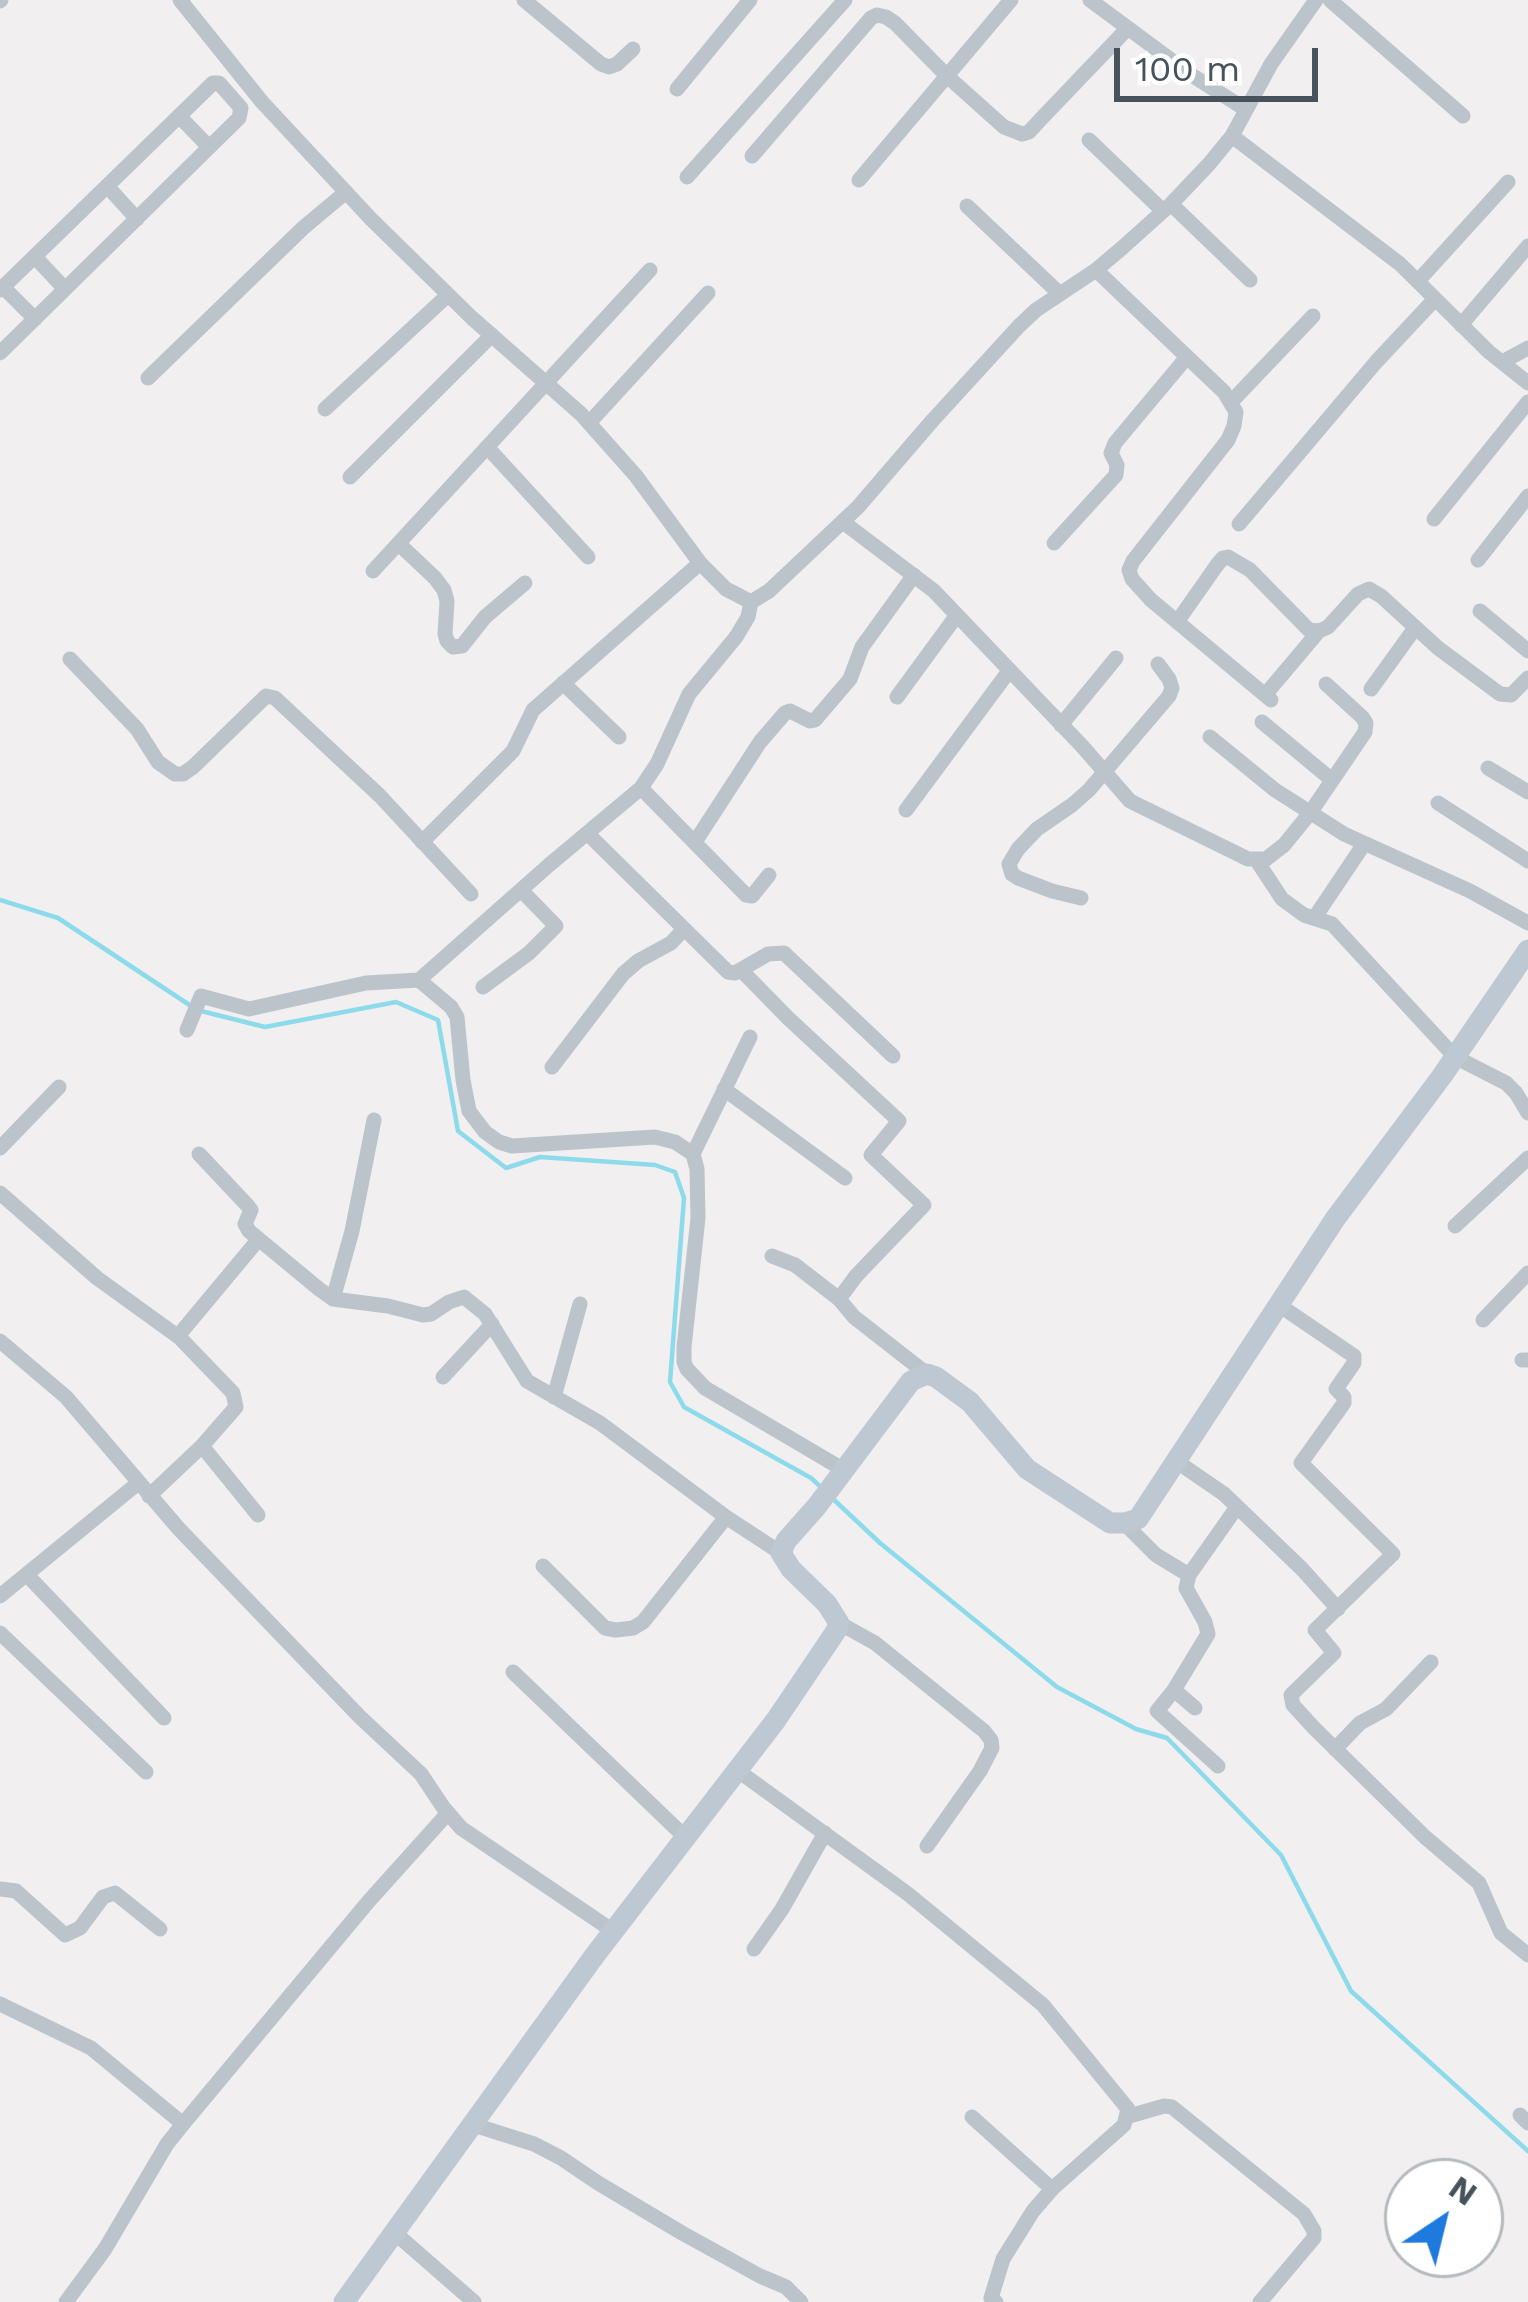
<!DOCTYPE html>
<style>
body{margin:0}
#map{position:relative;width:1528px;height:2302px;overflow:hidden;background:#f1efef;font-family:"Work Sans",sans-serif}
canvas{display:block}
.north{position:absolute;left:1384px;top:2158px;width:120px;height:120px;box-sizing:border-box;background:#fff;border:3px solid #b5babe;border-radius:50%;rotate:35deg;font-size:33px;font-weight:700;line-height:48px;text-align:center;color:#47535c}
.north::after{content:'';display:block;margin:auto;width:42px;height:54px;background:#1e7adc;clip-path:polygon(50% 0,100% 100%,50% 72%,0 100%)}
.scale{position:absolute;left:1114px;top:48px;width:204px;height:54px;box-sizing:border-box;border:6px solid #47535c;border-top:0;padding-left:15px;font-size:36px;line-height:42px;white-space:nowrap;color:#47535c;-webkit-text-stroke:9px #fff;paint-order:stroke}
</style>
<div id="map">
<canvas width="1528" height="2302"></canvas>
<div class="north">N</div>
<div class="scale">100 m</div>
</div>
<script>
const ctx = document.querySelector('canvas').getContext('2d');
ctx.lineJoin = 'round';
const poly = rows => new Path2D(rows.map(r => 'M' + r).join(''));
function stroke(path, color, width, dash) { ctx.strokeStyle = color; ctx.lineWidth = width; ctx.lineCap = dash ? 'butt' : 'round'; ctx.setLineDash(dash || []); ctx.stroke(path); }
const stream = poly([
 [0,900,58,918,197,1010,265,1027,396,1002,438,1020,458,1131,506,1168,540,1157,655,1165,675,1172,684,1198,670,1382,684,1407,811,1478,823,1489],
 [831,1497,880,1543,1057,1687,1136,1729,1167,1738,1281,1855,1351,1991,1528,2151]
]);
const street = poly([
 [180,0,262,102,371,219,472,318,581,414,636,476,700,563,726,589,751,602,769,591,858,507,932,421,1019,326,1036,310,1096,270,1122,248,1171,204,1209,164,1232,136,1271,64,1316,0],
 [524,0,601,64,609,67,617,64,633,49],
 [1090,0,1190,74,1245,109],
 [1330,0,1463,116],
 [0,1,1,0],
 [677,89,750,0],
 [179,116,209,147],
 [1232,136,1400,264,1489,352,1528,383],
 [1089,140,1163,211],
 [752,156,871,18,877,15,886,17,895,23,947,76,1004,127,1022,134,1029,132,1040,120,1127,29],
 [687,177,845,0],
 [859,180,1011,0],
 [107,186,137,219],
 [1171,204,1250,280],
 [967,206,1060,294],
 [35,257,65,289],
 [1096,270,1224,392,1236,412,1234,426,1228,440,1133,561,1129,570,1132,579,1151,600,1271,700],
 [1418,281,1508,182],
 [3,287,35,319],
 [0,290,213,83,219,83,241,108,239,118,0,353],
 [1461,325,1528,246],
 [1502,362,1528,348],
 [148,378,303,228,346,192],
 [1232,401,1313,316],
 [325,409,448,295],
 [589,423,708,293],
 [488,448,588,557],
 [350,477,492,335],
 [1434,519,1528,402],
 [843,522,934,591,1082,746,1130,801,1248,859,1266,859,1284,845,1310,813,1365,732,1366,723,1362,717,1326,684],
 [1239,524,1376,362,1435,299],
 [1054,543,1116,475,1117,465,1111,453,1115,443,1187,357],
 [399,544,435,578,444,590,447,601,445,634,447,641,453,647,462,646,485,617,525,583],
 [1478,560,1528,496],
 [373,571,650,270],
 [1480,611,1528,651],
 [1177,622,1217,565,1223,558,1228,557,1250,570,1309,630,1319,631,1328,627,1358,594,1369,589,1381,596,1438,648,1500,694,1511,695,1528,678],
 [70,659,137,729,158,762,175,774,183,774,193,767,262,700,266,696,275,698,380,796,471,894],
 [563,683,619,737],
 [1371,689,1415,628],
 [1265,695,1319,631],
 [897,697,957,615],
 [1262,722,1332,780],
 [1061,725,1116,658],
 [1210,737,1275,790,1344,834,1470,891,1528,923],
 [1488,768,1528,792],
 [641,788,746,895,752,896,769,875],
 [1438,803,1528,861],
 [906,810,1009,671],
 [588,834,728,972,735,973,768,954,784,953,893,1056],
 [422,842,513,751,533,710,700,563],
 [695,842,760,742,785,713,790,711,810,721,815,720,850,679,862,647,914,575],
 [1257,861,1282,899,1304,915,1332,924,1455,1057,1506,1083,1516,1093,1528,1113],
 [1081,898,1052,891,1018,878,1012,874,1009,864,1018,849,1037,829,1072,805,1089,790,1169,696,1172,688,1169,679,1158,664],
 [1315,917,1364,844],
 [741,970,788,1018,899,1121,871,1155,924,1205,856,1276,839,1299],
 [419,980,451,1007,457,1017,463,1080,469,1111,485,1132,499,1142,512,1146,655,1137,675,1142,693,1154,697,1169,698,1218,684,1347,684,1362,687,1369,705,1388,844,1470],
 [483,987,529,953,556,926,521,890],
 [187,1030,201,996,249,1009,366,983,419,980,549,865,641,788,657,764,689,694,736,637,748,617,751,602],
 [552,1067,623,974,638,961,671,943,683,930],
 [724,1089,845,1178],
 [0,1148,59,1087],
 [199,1154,248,1206,251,1210,245,1224,249,1231,319,1289,333,1299,388,1306,423,1315,431,1314,449,1302,464,1297,485,1314,527,1381,600,1423,726,1517,781,1553],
 [693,1154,750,1037],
 [0,1193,97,1278,180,1338,233,1393,236,1407,202,1446,149,1496],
 [1455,1226,1528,1158],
 [772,1256,795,1265,839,1299,854,1317,927,1374],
 [333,1299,352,1231,374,1120],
 [1279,1305,1354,1356,1354,1363,1336,1389,1344,1397,1344,1403,1301,1463,1393,1554,1315,1630,1334,1653,1291,1695,1293,1705,1314,1728,1425,1837,1479,1883,1501,1933,1528,1955],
 [1483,1320,1528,1273],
 [178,1336,258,1240],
 [0,1341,66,1397,179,1529,360,1717,421,1774,443,1807,461,1828,613,1931],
 [1522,1360,1528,1360],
 [443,1377,492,1324],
 [554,1397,580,1304],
 [202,1446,258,1515],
 [1176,1461,1224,1494,1302,1569,1338,1609],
 [1124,1523,1156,1555,1189,1575],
 [543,1566,605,1628,616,1630,633,1628,643,1622,726,1517],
 [27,1575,164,1718],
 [0,1596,137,1484],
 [839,1623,875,1643,984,1731,991,1740,992,1748,980,1771,927,1846],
 [0,1633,146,1772],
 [513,1672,685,1837],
 [1174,1690,1157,1711,1218,1766],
 [1195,1708,1174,1690,1208,1634,1205,1622,1186,1588,1189,1575,1237,1507],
 [1335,1749,1360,1723,1386,1709,1431,1662],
 [737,1770,908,1894,1043,2005,1128,2109,1124,2125,1052,2189,1033,2211,1003,2259,991,2298,996,2302],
 [0,1889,16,1891,65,1935,80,1928,103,1897,115,1893,160,1929],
 [754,1949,782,1909,825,1833],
 [0,2004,91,2048,183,2124],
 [1520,2115,1528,2123],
 [972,2117,1052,2189],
 [1126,2117,1164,2106,1172,2107,1304,2214,1314,2231,1314,2238,1260,2302],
 [474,2125,534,2144,561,2158,598,2183,682,2233,760,2276,786,2287,801,2302],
 [395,2233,474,2302],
 [66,2302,105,2249,167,2144,183,2124,368,1902,448,1813]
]);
const secondary = poly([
 [344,2302,595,1955,776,1720,836,1631,839,1623,827,1604,791,1569,781,1553,786,1541,817,1506,911,1381,927,1374,936,1377,970,1402,1027,1469,1110,1523,1124,1523,1138,1519,1335,1219,1442,1076,1528,950]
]);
stroke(stream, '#8ddaea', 4.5);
stroke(street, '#bbc4cb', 15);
stroke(secondary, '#bdc8d2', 21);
</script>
